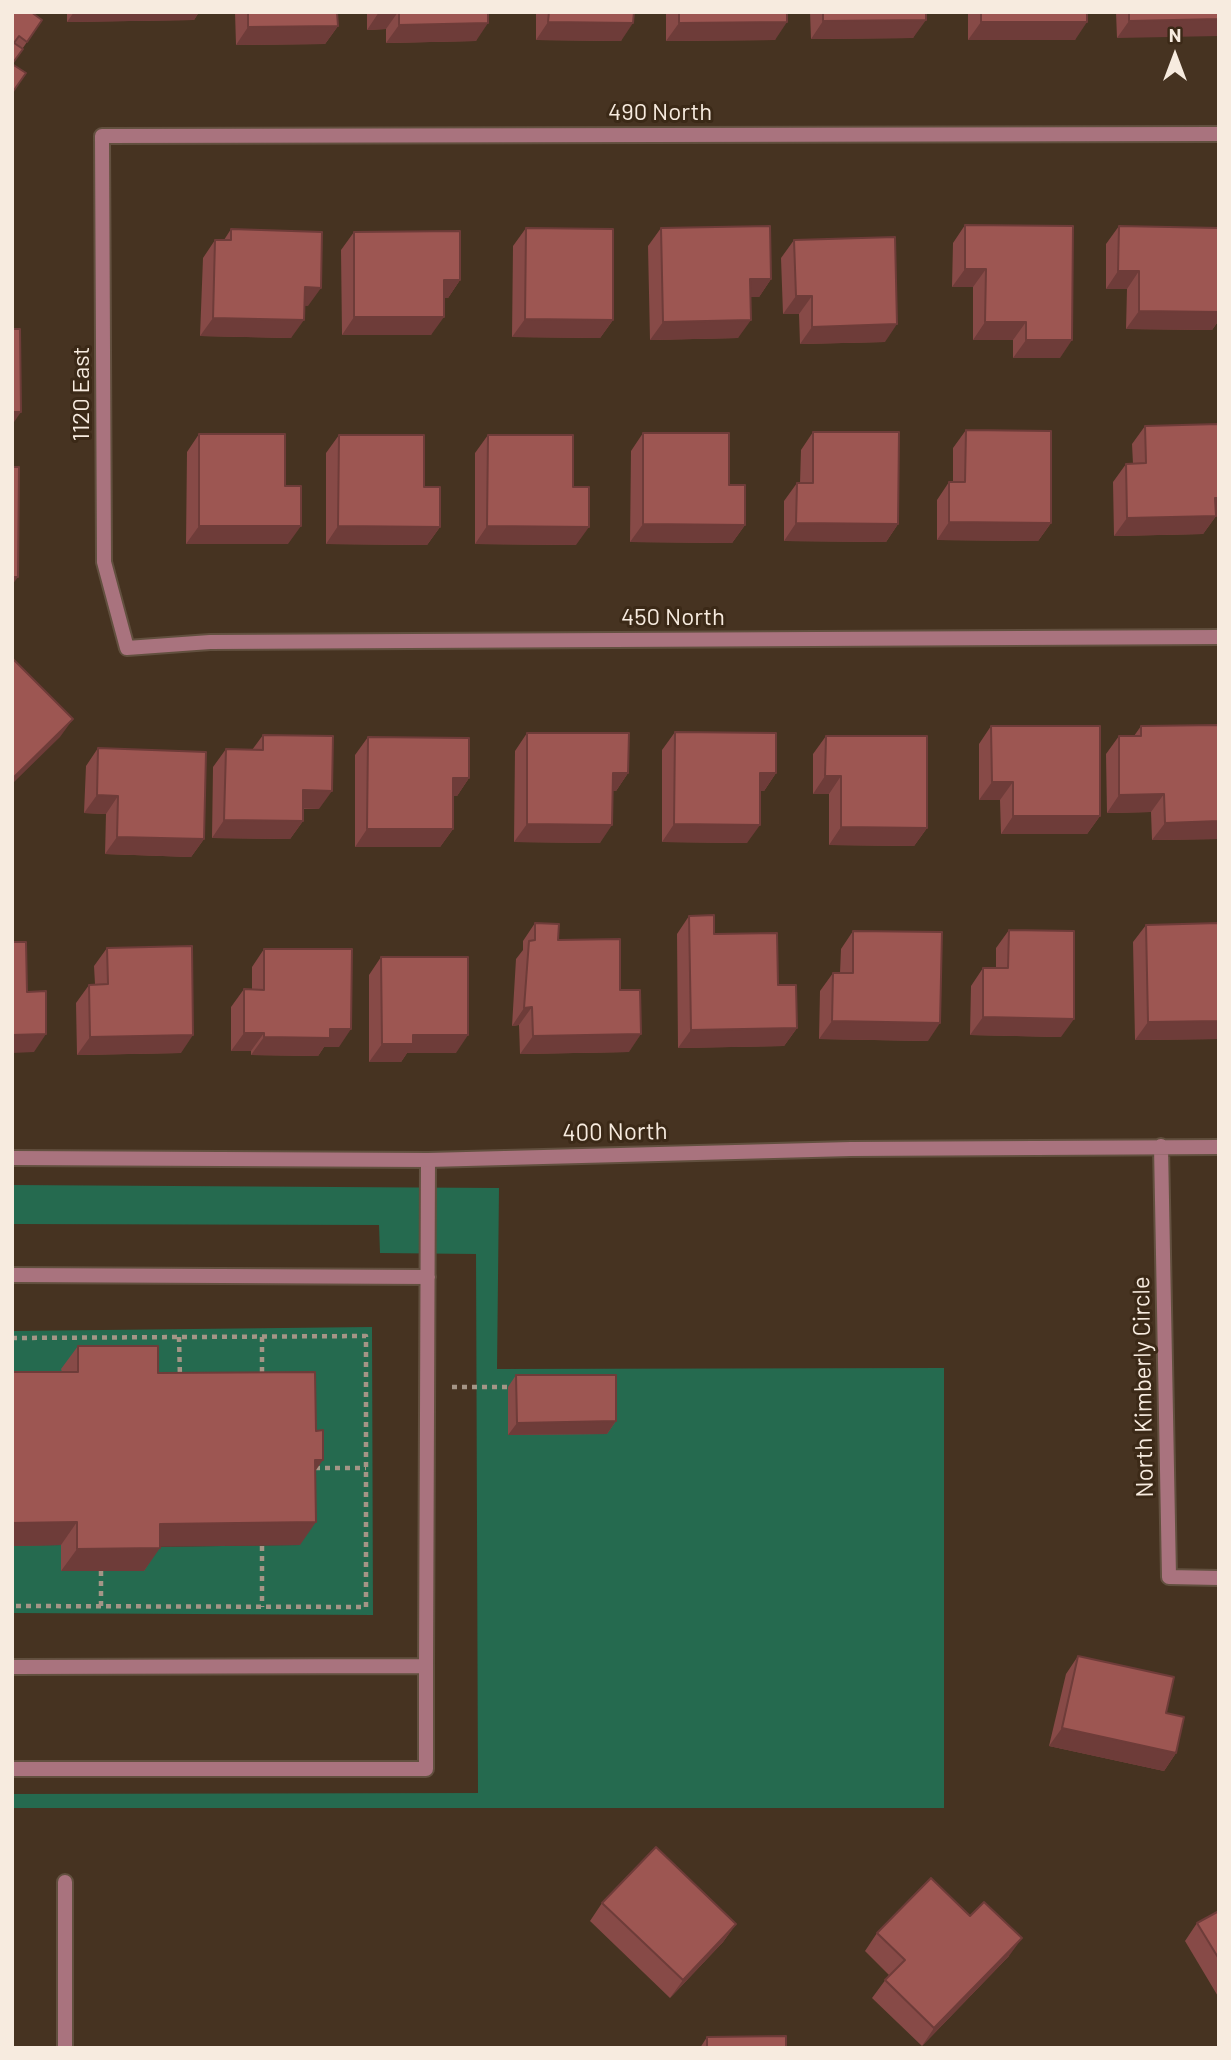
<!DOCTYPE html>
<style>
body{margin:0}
#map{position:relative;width:1231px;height:2060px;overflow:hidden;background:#463321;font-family:Barlow,sans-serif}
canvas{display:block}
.frame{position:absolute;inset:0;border:14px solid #f7ebdf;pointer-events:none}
.north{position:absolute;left:1140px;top:21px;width:70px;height:70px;-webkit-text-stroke:5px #3b2917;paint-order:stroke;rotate:0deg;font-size:19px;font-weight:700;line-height:28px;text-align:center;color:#f7ebdf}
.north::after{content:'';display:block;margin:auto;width:24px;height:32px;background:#f7ebdf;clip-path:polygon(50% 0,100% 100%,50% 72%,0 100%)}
</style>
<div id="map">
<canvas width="1231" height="2060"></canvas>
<div class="frame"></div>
<div class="north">N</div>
</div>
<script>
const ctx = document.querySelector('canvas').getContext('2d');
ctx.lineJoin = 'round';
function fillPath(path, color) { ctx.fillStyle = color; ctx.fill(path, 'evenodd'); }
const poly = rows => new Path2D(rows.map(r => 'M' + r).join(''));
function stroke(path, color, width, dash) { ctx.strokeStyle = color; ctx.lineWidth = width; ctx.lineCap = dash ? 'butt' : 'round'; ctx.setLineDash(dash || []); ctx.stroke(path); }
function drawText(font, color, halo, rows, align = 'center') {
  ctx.font = font + ' Barlow,sans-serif'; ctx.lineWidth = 6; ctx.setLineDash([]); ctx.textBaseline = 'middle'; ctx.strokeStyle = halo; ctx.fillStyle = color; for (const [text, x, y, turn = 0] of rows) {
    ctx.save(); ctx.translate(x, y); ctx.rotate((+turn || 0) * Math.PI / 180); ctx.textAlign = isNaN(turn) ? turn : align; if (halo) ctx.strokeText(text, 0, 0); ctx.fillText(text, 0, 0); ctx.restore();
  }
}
const green = poly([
 [12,1185,499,1188,497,1369,944,1368,944,1808,12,1808,12,1794,478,1793,476,1254,380,1253,379,1225,12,1224],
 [372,1327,373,1615,12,1613,12,1546,61,1545,62,1571,144,1547,299,1545,62,1395,12,1395,12,1331]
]);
const path = poly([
 [179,1337,180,1378],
 [262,1337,262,1376],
 [12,1338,366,1336,366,1607,12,1606],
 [452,1387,508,1387],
 [315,1468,366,1468],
 [262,1546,262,1607],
 [101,1571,101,1606]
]);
const lane = poly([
 [12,1275,428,1277],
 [12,1667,426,1666,428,1160],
 [12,1769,426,1769,426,1666],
 [65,1882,65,2048]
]);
const street = poly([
 [1219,134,102,136,104,562,127,648,210,642,1219,637],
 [1161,1146,1169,1577,1219,1578],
 [12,1158,428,1160,851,1149,1219,1147]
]);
const wall = poly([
 [12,12,42,20,12,64],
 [67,12,199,12,194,20,67,22],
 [235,12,337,12,338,26,325,44,236,45],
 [367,12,488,12,476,41,386,43,386,29,367,30],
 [536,12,634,12,621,41,536,40],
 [666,12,787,12,775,40,666,41],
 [810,12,926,12,913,38,811,39],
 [968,12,1087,12,1075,40,968,40],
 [1116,12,1219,12,1117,38],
 [965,225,1060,358,1013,358,1013,340,973,340,973,287,952,287,953,243],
 [1119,226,1219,228,1219,320,1212,330,1126,329,1127,289,1106,289,1106,244],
 [526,228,613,320,600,338,512,337,513,246],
 [661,228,771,279,759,297,751,297,738,338,650,340,648,246],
 [231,229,308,306,304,305,291,338,200,336,203,258,215,240,224,240],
 [354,232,460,280,448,298,444,298,431,335,342,335,341,250],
 [794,240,885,342,800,344,799,314,783,314,781,258],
 [1219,424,1219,516,1216,516,1203,534,1114,536,1113,482,1126,464,1133,464,1132,444,1145,426],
 [966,430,1051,523,1038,541,937,540,937,500,949,482,953,482,953,448],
 [813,432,898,524,886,542,784,541,784,501,797,483,800,483,801,450],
 [643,433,729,485,745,525,732,543,630,542,631,451],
 [199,434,285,486,288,544,186,544,187,452],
 [339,435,424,487,440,527,427,545,326,544,326,453],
 [488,435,573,487,576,545,475,544,475,453],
 [1219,725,1219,839,1152,840,1151,812,1107,813,1106,754,1119,736,1134,736,1141,726],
 [991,726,1100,816,1087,834,1001,834,1000,800,979,800,979,744],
 [675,732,776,773,764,791,760,791,747,843,662,842,662,750],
 [527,733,628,773,616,791,612,791,600,843,514,842,515,751],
 [263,735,319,809,303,809,303,821,290,839,212,838,213,767,226,749,252,750],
 [826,736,927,828,914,846,829,845,829,794,813,794,813,754],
 [368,737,469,778,457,796,453,796,453,829,440,847,355,847,355,755],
 [98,748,204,839,191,857,105,854,106,814,84,813,86,766],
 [689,916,714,934,778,985,797,1028,784,1046,678,1048,677,934],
 [535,923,620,990,629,1052,520,1054,519,1025,512,1026,516,959,523,950,523,941],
 [1219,923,1219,1039,1135,1040,1133,942,1146,925],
 [1009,930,1061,1037,970,1035,971,986,983,968,996,968,996,948],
 [853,931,928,1041,819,1039,820,991,833,973,840,973,841,949],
 [107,948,181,1053,77,1055,76,1003,89,985,95,984,94,966],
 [264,949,339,1047,324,1047,318,1056,251,1055,251,1051,231,1051,231,1007,244,989,252,989,252,967],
 [381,957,456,1053,407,1053,401,1062,369,1062,369,975],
 [78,1346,158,1373,315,1472,300,1545,160,1546,144,1571,61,1571,61,1545,12,1546,12,1372,62,1372,61,1369],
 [516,1375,616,1421,607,1434,508,1435,508,1387],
 [1078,1656,1166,1713,1176,1753,1164,1771,1049,1746,1066,1674],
 [602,1903,736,1924,723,1942,670,1998,590,1921],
 [1219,1911,1219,1998,1185,1941,1197,1923],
 [877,1933,1009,1956,922,2046,872,1998,889,1975,865,1951],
 [707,2037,786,2048,700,2048]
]);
const shadedWall = poly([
 [74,12,199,12,194,20,67,22],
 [379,12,398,12,386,29,367,30],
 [1219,19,1219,36,1117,38,1129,21],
 [926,20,913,38,811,39,823,21],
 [548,22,633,23,621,41,536,40],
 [787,22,775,40,666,41,679,23],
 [981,22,1087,22,1075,40,968,40],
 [488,23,476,41,386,43,399,25],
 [338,26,325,44,236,45,248,27],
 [965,269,986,269,973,287,952,287],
 [1118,271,1139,271,1127,289,1106,289],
 [750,279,771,279,759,297,738,297],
 [444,280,460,280,448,298,431,298],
 [305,287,321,288,308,306,292,305],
 [796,296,812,296,799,314,783,314],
 [1139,311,1219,312,1219,320,1212,330,1126,329],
 [354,317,444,317,431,335,342,335],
 [213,318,304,320,291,338,200,336],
 [525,319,613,320,600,338,512,337],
 [751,320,738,338,650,340,663,322],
 [985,322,1026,322,1013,340,973,340],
 [897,324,885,342,800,344,812,327],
 [1026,340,1072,340,1060,358,1013,358],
 [12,412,21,412,12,425],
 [1215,498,1219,498,1219,516,1203,516],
 [1216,516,1203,534,1114,536,1127,518],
 [949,522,1051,523,1038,541,937,540],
 [796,523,898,524,886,542,784,541],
 [643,524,745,525,732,543,630,542],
 [199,526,301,526,288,544,186,544],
 [338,526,440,527,427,545,326,544],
 [487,526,589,527,576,545,475,544],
 [12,577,18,577,12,585],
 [73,719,60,737,12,784,12,779],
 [613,773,628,773,616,791,600,791],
 [760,773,776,773,764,791,748,791],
 [825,776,841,776,829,794,813,794],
 [453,778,469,778,457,796,440,796],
 [992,782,1013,782,1000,800,979,800],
 [303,790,332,791,319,809,291,808],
 [1164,794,1151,812,1107,813,1119,795],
 [97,795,118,796,106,814,84,813],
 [1013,816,1100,816,1087,834,1001,834],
 [224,820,303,821,290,839,212,838],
 [1219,821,1219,839,1152,840,1165,823],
 [527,824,612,825,600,843,514,842],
 [674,824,760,825,747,843,662,842],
 [841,827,927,828,914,846,829,845],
 [367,829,453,829,440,847,355,847],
 [117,837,204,839,191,857,105,854],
 [532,1007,519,1025,512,1026,524,1008],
 [983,1017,1074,1019,1061,1037,970,1035],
 [832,1021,940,1023,928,1041,819,1039],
 [1219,1021,1219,1039,1135,1040,1148,1022],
 [797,1028,784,1046,678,1048,691,1030],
 [330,1029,351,1029,339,1047,324,1047,318,1056,251,1055,264,1037],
 [244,1033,264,1033,251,1051,231,1051],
 [46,1034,34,1052,12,1053,12,1035],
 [641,1034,629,1052,520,1054,533,1036],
 [193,1035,181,1053,77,1055,90,1037],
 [413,1035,468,1035,456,1053,407,1053,401,1062,369,1062,382,1044],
 [616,1421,607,1434,508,1435,517,1423],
 [315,1460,323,1460,307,1483],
 [77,1522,61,1545,12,1546,12,1523],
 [316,1522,300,1545,144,1547,160,1524],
 [160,1548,144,1571,61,1571,77,1549],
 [1062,1728,1176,1753,1164,1771,1049,1746],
 [736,1924,723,1942,670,1998,683,1980],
 [1022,1938,1009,1956,922,2046,934,2028]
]);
const building = poly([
 [12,12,31,12,42,20,27,42,19,36,14,43,23,49,12,64,26,73,12,93,12,12],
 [248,12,337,12,338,26,248,27,248,12],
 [399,12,488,12,488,23,399,25,399,12],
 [549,12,634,12,633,23,548,22,549,12],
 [679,12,787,12,787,22,679,23,679,12],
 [823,12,926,12,926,20,823,21,823,12],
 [981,12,1087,12,1087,22,981,22,981,12],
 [1129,12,1219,12,1219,19,1129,21,1129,12],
 [965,225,1073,226,1072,340,1026,340,1026,322,985,322,986,269,965,269,965,225],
 [770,226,771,279,750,279,751,320,663,322,661,228,770,226],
 [1119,226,1219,228,1219,312,1139,311,1139,271,1118,271,1119,226],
 [526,228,613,229,613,320,525,319,526,228],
 [231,229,322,232,321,288,305,287,304,320,213,318,215,240,231,240,231,229],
 [460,231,460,280,444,280,444,317,354,317,354,232,460,231],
 [895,237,897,324,812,327,812,296,796,296,794,240,895,237],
 [12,329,20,329,21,412,12,412,12,329],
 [1219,424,1219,498,1215,498,1216,516,1127,518,1126,464,1146,463,1145,426,1219,424],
 [966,430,1051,431,1051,523,949,522,949,482,965,482,966,430],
 [813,432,899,432,898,524,796,523,797,483,813,483,813,432],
 [643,433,729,433,729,485,745,485,745,525,643,524,643,433],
 [199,434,285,434,285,486,301,486,301,526,199,526,199,434],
 [339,435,424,435,424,487,440,487,440,527,338,526,339,435],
 [488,435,573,435,573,487,589,487,589,527,487,526,488,435],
 [12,467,19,467,18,577,12,577,12,467],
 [12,658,73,719,12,779,12,658],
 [1219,725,1219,821,1165,823,1164,794,1119,795,1119,736,1141,736,1141,726,1219,725],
 [991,726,1100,726,1100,816,1013,816,1013,782,992,782,991,726],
 [675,732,776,733,776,773,760,773,760,825,674,824,675,732],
 [527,733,629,733,628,773,613,773,612,825,527,824,527,733],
 [263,735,333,736,332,791,303,790,303,821,224,820,226,749,263,750,263,735],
 [826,736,927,736,927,828,841,827,841,776,825,776,826,736],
 [368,737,469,738,469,778,453,778,453,829,367,829,368,737],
 [98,748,206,752,204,839,117,837,118,796,97,795,98,748],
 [714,915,714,934,777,933,778,985,796,985,797,1028,691,1030,689,916,714,915],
 [535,923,559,924,558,940,620,939,620,990,640,990,641,1034,533,1036,532,1007,524,1008,529,941,535,940,535,923],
 [1219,923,1219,1021,1148,1022,1146,925,1219,923],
 [1009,930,1074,931,1074,1019,983,1017,983,968,1008,968,1009,930],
 [853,931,942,932,940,1023,832,1021,833,973,853,973,853,931],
 [12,942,26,942,27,992,46,991,46,1034,12,1035,12,942],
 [192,946,193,1035,90,1037,89,985,108,984,107,948,192,946],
 [264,949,352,949,351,1029,330,1029,330,1038,264,1037,264,1033,244,1033,244,989,264,990,264,949],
 [381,957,468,957,468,1035,413,1035,413,1044,382,1044,381,957],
 [78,1346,158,1346,158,1373,315,1372,316,1431,323,1430,323,1460,315,1460,316,1522,160,1524,160,1548,77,1549,77,1522,12,1523,12,1372,78,1372,78,1346],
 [516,1375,616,1375,616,1421,517,1423,516,1375],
 [1078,1656,1174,1677,1166,1713,1184,1717,1176,1753,1062,1728,1078,1656],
 [656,1847,736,1924,683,1980,602,1903,656,1847],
 [931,1878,970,1916,984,1902,1022,1938,934,2028,885,1980,905,1960,877,1933,931,1878],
 [1219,1911,1219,1959,1197,1923,1219,1911],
 [786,2036,786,2048,707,2048,707,2037,786,2036]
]);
const streetNames = [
 ["490 North",660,112],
 ["1120 East",81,394,-90],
 ["450 North",673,617],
 ["400 North",615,1132,-1],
 ["North Kimberly Circle",1143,1387,-91]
];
fillPath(green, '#256a4f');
stroke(lane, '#62503f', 18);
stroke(street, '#62503f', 18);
stroke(path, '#a49586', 4.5, [5, 5]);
stroke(lane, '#a9737e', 14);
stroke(street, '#a9737e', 14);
fillPath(wall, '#874a47');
fillPath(shadedWall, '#6e3c39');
fillPath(building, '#9d5652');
stroke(building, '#6e3c39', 2);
drawText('24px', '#f7ebdf', '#3b2917', streetNames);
</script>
